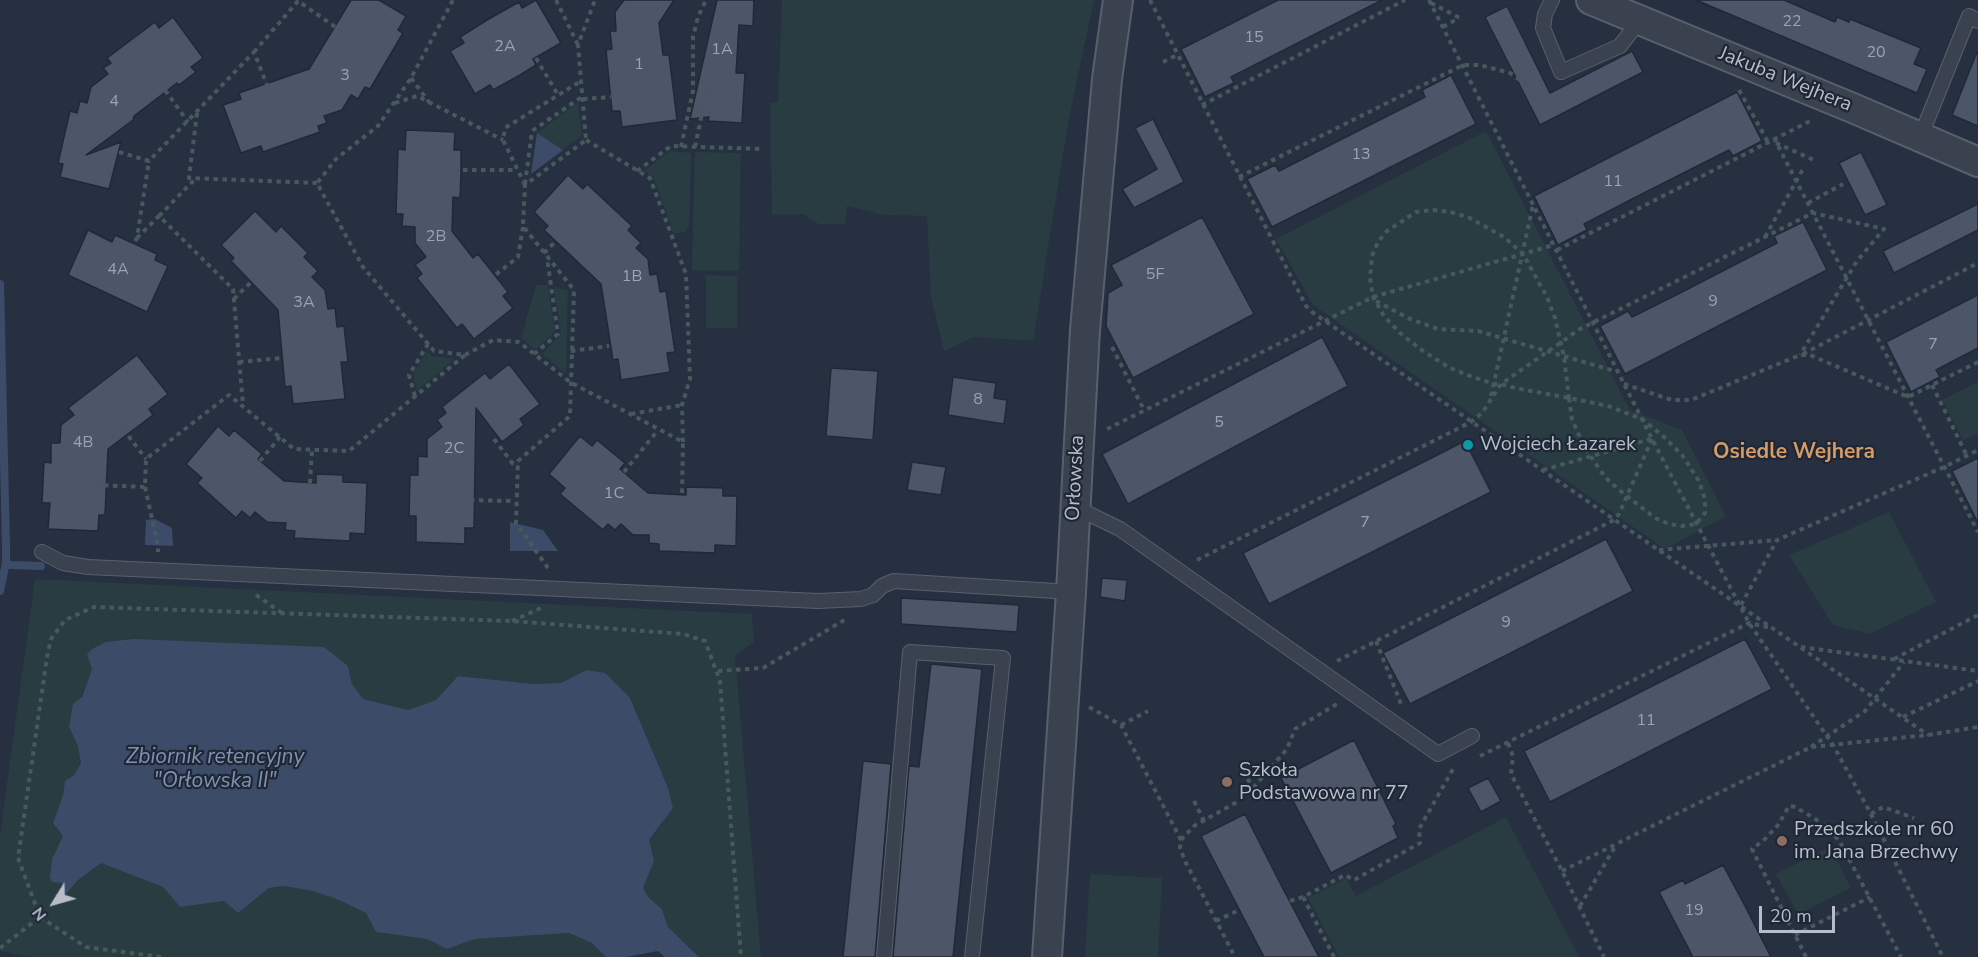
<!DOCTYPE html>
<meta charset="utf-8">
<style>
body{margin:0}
#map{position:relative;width:1978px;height:957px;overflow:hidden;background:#263040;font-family:"Nunito Sans",sans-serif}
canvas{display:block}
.north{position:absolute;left:24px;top:873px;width:60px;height:60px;-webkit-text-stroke:4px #1f2735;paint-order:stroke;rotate:233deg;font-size:16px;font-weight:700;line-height:24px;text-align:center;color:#b7bdca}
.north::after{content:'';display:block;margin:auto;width:21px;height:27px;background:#b7bdca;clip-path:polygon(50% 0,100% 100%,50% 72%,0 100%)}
.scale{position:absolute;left:1759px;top:906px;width:76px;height:27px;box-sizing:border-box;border:3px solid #b7bdca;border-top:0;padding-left:8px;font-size:18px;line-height:21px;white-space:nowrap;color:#b7bdca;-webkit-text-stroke:4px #1f2735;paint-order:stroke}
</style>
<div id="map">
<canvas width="1978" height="957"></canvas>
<div class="north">N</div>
<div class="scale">20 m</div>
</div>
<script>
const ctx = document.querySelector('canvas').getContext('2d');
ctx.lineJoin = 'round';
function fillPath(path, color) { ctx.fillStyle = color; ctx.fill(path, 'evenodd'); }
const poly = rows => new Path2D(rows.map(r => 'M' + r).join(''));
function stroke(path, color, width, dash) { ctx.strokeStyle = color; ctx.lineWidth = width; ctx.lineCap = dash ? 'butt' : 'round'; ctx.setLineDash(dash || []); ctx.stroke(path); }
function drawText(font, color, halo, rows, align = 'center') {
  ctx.font = font + ' "Nunito Sans",sans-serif'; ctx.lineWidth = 4.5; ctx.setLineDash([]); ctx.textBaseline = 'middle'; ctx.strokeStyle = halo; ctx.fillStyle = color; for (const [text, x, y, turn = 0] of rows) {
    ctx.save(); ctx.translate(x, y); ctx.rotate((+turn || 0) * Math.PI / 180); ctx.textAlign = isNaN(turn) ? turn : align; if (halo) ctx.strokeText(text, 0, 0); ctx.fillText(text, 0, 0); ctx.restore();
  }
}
const green = poly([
 [782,0,1094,0,1069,118,1033,341,974,337,944,351,931,297,927,216,885,215,847,206,845,224,819,224,803,214,772,215,770,103,778,102],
 [578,102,582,135,563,150,537,133],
 [1486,131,1630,410,1682,430,1726,516,1665,549,1313,305,1276,239],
 [670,151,691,153,689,227,685,232,674,234,653,176,644,171],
 [695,152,741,153,739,271,692,270],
 [706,275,737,276,737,328,706,328],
 [536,285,548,285,555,332,535,350,521,338],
 [554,287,568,290,566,374,542,354,561,335],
 [427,351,432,356,455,359,417,391,413,375],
 [1978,382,1978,433,1963,440,1942,400],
 [1889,512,1936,602,1870,634,1833,625,1789,555],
 [35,579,752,614,754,642,735,655,761,957,699,957,668,927,662,909,649,898,643,888,653,861,649,840,663,823,668,788,630,698,586,670,561,683,534,684,458,676,436,700,408,710,362,699,352,684,348,666,87,655,92,669,69,727,78,746,81,763,74,775,65,782,63,795,53,822,63,836,52,859,66,894,78,880,101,863,163,887,180,907,224,901,238,913,269,888,284,886,313,891,339,900,366,913,376,932,427,939,447,949,475,939,569,933,592,943,606,957,30,957,0,951,0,835],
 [1506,817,1579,957,1339,957,1308,898,1346,878,1356,896],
 [1830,847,1851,888,1798,914,1776,874],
 [1090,874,1162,878,1158,957,1085,957]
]);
const water = poly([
 [537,133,563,150,531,174],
 [155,519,172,528,173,546,145,545,146,520],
 [510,522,543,530,558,551,510,551],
 [134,639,324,647,348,666,352,684,363,699,408,710,436,700,458,676,534,684,561,683,586,670,605,673,630,698,668,788,673,808,649,840,654,861,643,888,649,898,662,909,668,927,699,957,665,957,658,951,626,957,606,957,592,943,569,933,475,939,447,949,427,939,376,932,366,913,339,900,313,891,284,886,269,888,238,913,224,901,180,907,163,887,101,863,78,880,66,894,62,894,62,883,52,882,50,877,52,859,63,836,53,823,63,795,65,781,74,775,81,763,78,746,69,727,73,704,82,697,92,669,87,655,92,649,106,642]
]);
const stream = poly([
 [0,284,6,547,6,563,0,591],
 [6,563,11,565,41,566]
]);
const building = poly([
 [351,0,379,0,406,16,398,30,403,33,370,89,365,87,358,99,351,95,342,110,324,116,327,123,318,126,320,132,263,152,261,146,241,153,223,105,241,99,239,93,309,69,351,0],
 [536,0,561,43,533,59,536,65,520,75,493,90,490,85,475,94,450,51,464,43,460,37,487,20,519,2,522,8,536,0],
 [624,0,674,0,659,23,663,55,669,55,677,120,622,127,620,111,612,111,606,50,612,49,610,31,616,31,615,12,624,0],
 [717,0,754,0,753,26,739,25,736,73,745,73,742,123,708,121,709,117,690,119,717,0],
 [1278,0,1382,0,1231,77,1234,83,1205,97,1181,49,1278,0],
 [1696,0,1784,0,1835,22,1837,17,1849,22,1850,19,1921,48,1914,64,1927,69,1917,93,1696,0],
 [1507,6,1550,93,1632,51,1643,72,1540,125,1485,17,1507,6],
 [173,17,203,58,191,67,196,72,179,85,177,83,134,116,133,120,86,155,121,142,109,189,60,177,63,164,58,163,70,111,77,113,80,101,87,103,91,87,108,74,103,68,111,63,107,58,155,22,159,28,173,17],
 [1977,52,1978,52,1978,126,1952,115,1977,52],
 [1451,75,1476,124,1272,227,1247,179,1275,165,1279,171,1425,97,1422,90,1451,75],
 [1737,92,1762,141,1733,156,1729,150,1636,197,1584,224,1587,230,1558,245,1534,196,1737,92],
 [1153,119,1184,182,1134,208,1122,189,1157,169,1135,128,1153,119],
 [406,130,455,132,454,150,461,150,461,173,460,198,453,197,452,231,473,258,478,254,508,292,503,296,513,308,474,339,462,324,457,328,417,278,422,274,415,265,426,257,415,243,415,227,402,226,403,214,396,214,398,149,405,150,406,130],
 [1861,152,1887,205,1865,215,1839,163,1861,152],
 [568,175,583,189,587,184,632,226,628,230,641,243,636,248,648,259,650,275,657,274,660,292,666,291,675,352,667,353,670,372,621,380,618,359,613,360,601,284,544,230,548,226,534,212,568,175],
 [1978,204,1978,230,1894,273,1883,251,1978,204],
 [255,211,276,232,281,226,308,253,304,257,318,271,312,277,325,290,328,309,335,308,337,327,344,326,348,362,341,362,345,399,293,404,291,386,285,387,278,310,231,261,234,258,221,245,255,211],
 [1202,217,1254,314,1133,378,1106,326,1108,293,1122,285,1111,265,1202,217],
 [1803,222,1827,270,1625,374,1600,326,1628,311,1632,317,1680,293,1777,243,1774,236,1803,222],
 [88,230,112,242,115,235,157,254,155,260,168,266,147,312,68,275,88,230],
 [1978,295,1978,348,1936,370,1940,377,1911,392,1886,342,1978,295],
 [1322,337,1348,386,1128,504,1102,454,1322,337],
 [137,355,168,394,149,409,153,415,108,449,105,515,99,515,98,531,48,529,50,503,42,503,44,462,51,463,51,443,60,443,61,425,74,415,68,408,137,355],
 [509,364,540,404,520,419,524,425,502,442,476,408,474,528,465,528,465,544,416,542,416,516,409,516,410,475,418,475,418,456,427,457,427,439,442,427,437,420,446,413,442,407,485,373,490,379,509,364],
 [831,368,878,371,873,440,826,436,831,368],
 [953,377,996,383,994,398,1007,400,1004,424,948,415,953,377],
 [218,426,229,436,234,430,262,454,258,459,284,481,316,483,316,474,343,475,343,482,367,483,365,534,350,533,350,541,294,538,295,531,285,530,286,523,267,522,255,512,250,518,242,511,236,518,197,483,202,478,186,464,218,426],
 [580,436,592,446,597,440,625,463,620,469,648,493,686,495,686,487,723,488,723,496,737,496,736,546,715,545,715,553,659,551,659,544,649,543,649,535,633,535,621,524,615,530,608,524,603,530,560,494,565,488,549,474,580,436],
 [1465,441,1491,492,1269,604,1243,553,1465,441],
 [1978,458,1978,523,1952,471,1978,458],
 [912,462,946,467,941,495,907,490,912,462],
 [1606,539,1633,591,1410,704,1383,653,1606,539],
 [1102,578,1127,580,1125,601,1100,597,1102,578],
 [901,598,1019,605,1017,632,901,624,901,598],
 [1745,639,1772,689,1550,802,1524,751,1745,639],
 [931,664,982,669,953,957,893,957,909,766,919,767,931,664],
 [1354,740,1396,824,1393,826,1398,838,1331,873,1281,778,1354,740],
 [863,761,891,764,875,957,843,957,863,761],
 [1488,778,1501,801,1481,812,1468,788,1488,778],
 [1245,814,1280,883,1319,957,1264,957,1201,836,1245,814],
 [1723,865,1745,906,1771,957,1693,957,1659,892,1683,880,1685,884,1723,865]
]);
const path = poly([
 [556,0,578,45],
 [1150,0,1306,306,1312,312,1928,735],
 [1429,0,1652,439,1749,623,1833,745,1871,814,1943,957],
 [1431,3,1460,18],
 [1443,27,1459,18],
 [254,52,298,1,344,33],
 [536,58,558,95],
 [1163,62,1177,55],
 [411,78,429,102],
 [160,83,188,122],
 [1739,90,1768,142],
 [583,99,611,97],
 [395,103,417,96,503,140],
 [1202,105,1405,0],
 [197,113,189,178,317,183],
 [1774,138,1978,532],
 [586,140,650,178,686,274,690,379,682,405,683,442],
 [1776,143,1816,161],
 [681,147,693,91,693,37,698,17,706,0],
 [695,147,707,89],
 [119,152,149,161,254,52,269,90],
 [454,170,517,170],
 [637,171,671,146,762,149],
 [1239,177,1463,65,1480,65,1510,73,1531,88,1545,80],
 [525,184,532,131,583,96],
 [525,185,503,140,505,128,581,81],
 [1808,203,1843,184],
 [159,216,196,178],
 [1765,237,1803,169],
 [137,238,159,216,233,289,243,405],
 [131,249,137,238,149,161],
 [1557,250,1812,120],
 [544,253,556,241],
 [489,280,518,257,523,227],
 [234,299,259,274],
 [1376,301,1410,319,1438,329,1478,331,1618,372],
 [1112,347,1144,410],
 [571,351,609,346],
 [534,354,558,334,547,258],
 [1803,354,1978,263],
 [465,355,493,340,519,342,570,382,683,442,682,495],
 [239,362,293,357],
 [1624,384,1672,400,1691,400,1800,355,1810,355,1908,397,1978,362],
 [1932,385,1967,456],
 [415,396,409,375,428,344],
 [1491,396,1533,205],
 [1569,398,1572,419,1584,447,1605,477,1618,489,1655,518,1669,524,1682,526,1696,524,1705,513,1705,499,1699,481,1682,455,1663,436,1642,419,1608,406,1569,398,1515,388,1501,384,1494,384,1470,376,1450,368,1423,351,1400,333,1384,316,1373,297,1370,278,1372,256,1378,242,1387,231,1416,212,1433,210,1450,212,1468,217,1504,237,1523,254,1547,297,1555,318,1564,357,1569,398],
 [631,414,682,405],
 [123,429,146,459],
 [1107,429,1373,297,1554,245],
 [494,439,513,464,518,465],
 [260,461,280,437],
 [1543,470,1651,439],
 [624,472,658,430],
 [310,483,312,450],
 [95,485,145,487,146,459,229,395,294,449,349,451,465,355,434,351,363,267,317,183,336,159,378,126,411,78,453,0],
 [145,487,158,546,158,552],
 [461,500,515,501],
 [1659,550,1777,540],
 [1197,560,1471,422,1482,413,1501,384,1580,329,1813,213,1884,229,1857,261,1800,355],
 [548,568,516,523,518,461,570,416,574,290,523,226,525,185,586,140,578,45,595,0],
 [256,595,282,613],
 [1741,605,1777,540,1944,467,1978,450],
 [512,621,541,608],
 [1376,641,1401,704],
 [1801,647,1978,671],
 [1894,659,1978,615],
 [1337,661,1614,520,1619,514,1652,439],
 [718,671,763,668,846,619],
 [1089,707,1121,725,1181,840,1180,848,1185,861,1235,957],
 [1903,717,1978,681],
 [1121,725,1148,711],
 [1508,743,1513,756,1511,774,1562,871,1604,957],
 [1811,747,1865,711,1904,662],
 [1480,756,1749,623,1771,628],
 [1243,771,1253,788],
 [1194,801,1204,821],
 [1871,814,1883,807,1914,818],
 [1181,840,1194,826,1237,802,1253,788,1287,749,1295,729,1337,704],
 [1562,871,1811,747,1928,735,1978,727],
 [1290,901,1303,897],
 [1580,906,1616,845],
 [1216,921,1239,910],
 [1795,935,1870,897],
 [0,948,40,917],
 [161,957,86,947,40,917,18,858,47,657,51,639,65,620,94,607,511,621,683,634,705,641,720,681,741,957],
 [1334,957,1303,897,1345,875,1354,880,1420,843,1419,829,1453,769],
 [1806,957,1752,849,1765,839,1778,825,1789,806,1795,807,1814,818,1831,831,1840,842,1901,957]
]);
const lane = poly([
 [1552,0,1545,14,1543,28,1561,72,1620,46,1640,20],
 [1920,138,1969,16,1978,21],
 [1074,512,1087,513,1120,529,1438,754,1472,736],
 [42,552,63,563,88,567,818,601,861,599,873,595,882,586,894,581,1071,592],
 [884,957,910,652,1003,658,972,957]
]);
const street = poly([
 [1591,0,1855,109,1978,162],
 [1047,957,1071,592,1085,330,1107,79,1118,0]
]);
const markers = [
 [1468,445,6,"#0f9aa8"],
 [1227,782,6,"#8d6e63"],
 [1782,841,6,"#8d6e63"]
];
const numberNames = [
 ["22",1792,22],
 ["15",1254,38],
 ["2A",505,47],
 ["1A",722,50],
 ["20",1876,53],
 ["1",639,65],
 ["3",345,76],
 ["4",114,102],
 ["13",1361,155],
 ["11",1613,182],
 ["2B",436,237],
 ["4A",118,270],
 ["5F",1155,275],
 ["1B",632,277],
 ["9",1713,302],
 ["3A",304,303],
 ["7",1933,345],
 ["8",978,400],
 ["5",1219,423],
 ["4B",83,443],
 ["2C",454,449],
 ["1C",614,494],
 ["7",1365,523],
 ["9",1506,623],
 ["11",1646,721],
 ["19",1694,911]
];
const streetNames = [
 ["Jakuba Wejhera",1785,80,22],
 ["Orłowska",1076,478,-87]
];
const poiNames = [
 ["Wojciech Łazarek",1480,445],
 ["Szkoła",1239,771],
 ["Podstawowa nr 77",1239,794],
 ["Przedszkole nr 60",1794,830],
 ["im. Jana Brzechwy",1794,853]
];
const neighbourhoodNames = [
 ["Osiedle Wejhera",1794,453]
];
const waterNames = [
 ["Zbiornik retencyjny",215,758],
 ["\"Orłowska II\"",215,782]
];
fillPath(green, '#283c41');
fillPath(water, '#3c4c68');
stroke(stream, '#3c4c68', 8);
fillPath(building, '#4c5668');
stroke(building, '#212937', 1.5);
stroke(lane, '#58606d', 16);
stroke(street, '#58606d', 32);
stroke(path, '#46595d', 4, [4.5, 4.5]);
stroke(lane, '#3a424f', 14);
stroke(street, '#3a424f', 28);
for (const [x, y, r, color] of markers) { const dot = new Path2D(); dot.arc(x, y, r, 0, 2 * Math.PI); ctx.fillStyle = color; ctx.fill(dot); stroke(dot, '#1f2735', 2); }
drawText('16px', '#9ca3b2', null, numberNames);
drawText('20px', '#b7bdca', '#1f2735', streetNames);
drawText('20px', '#b7bdca', '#1f2735', poiNames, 'left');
drawText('bold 21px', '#d39c69', '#1f2735', neighbourhoodNames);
drawText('italic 21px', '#7f92b1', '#1f2735', waterNames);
</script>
